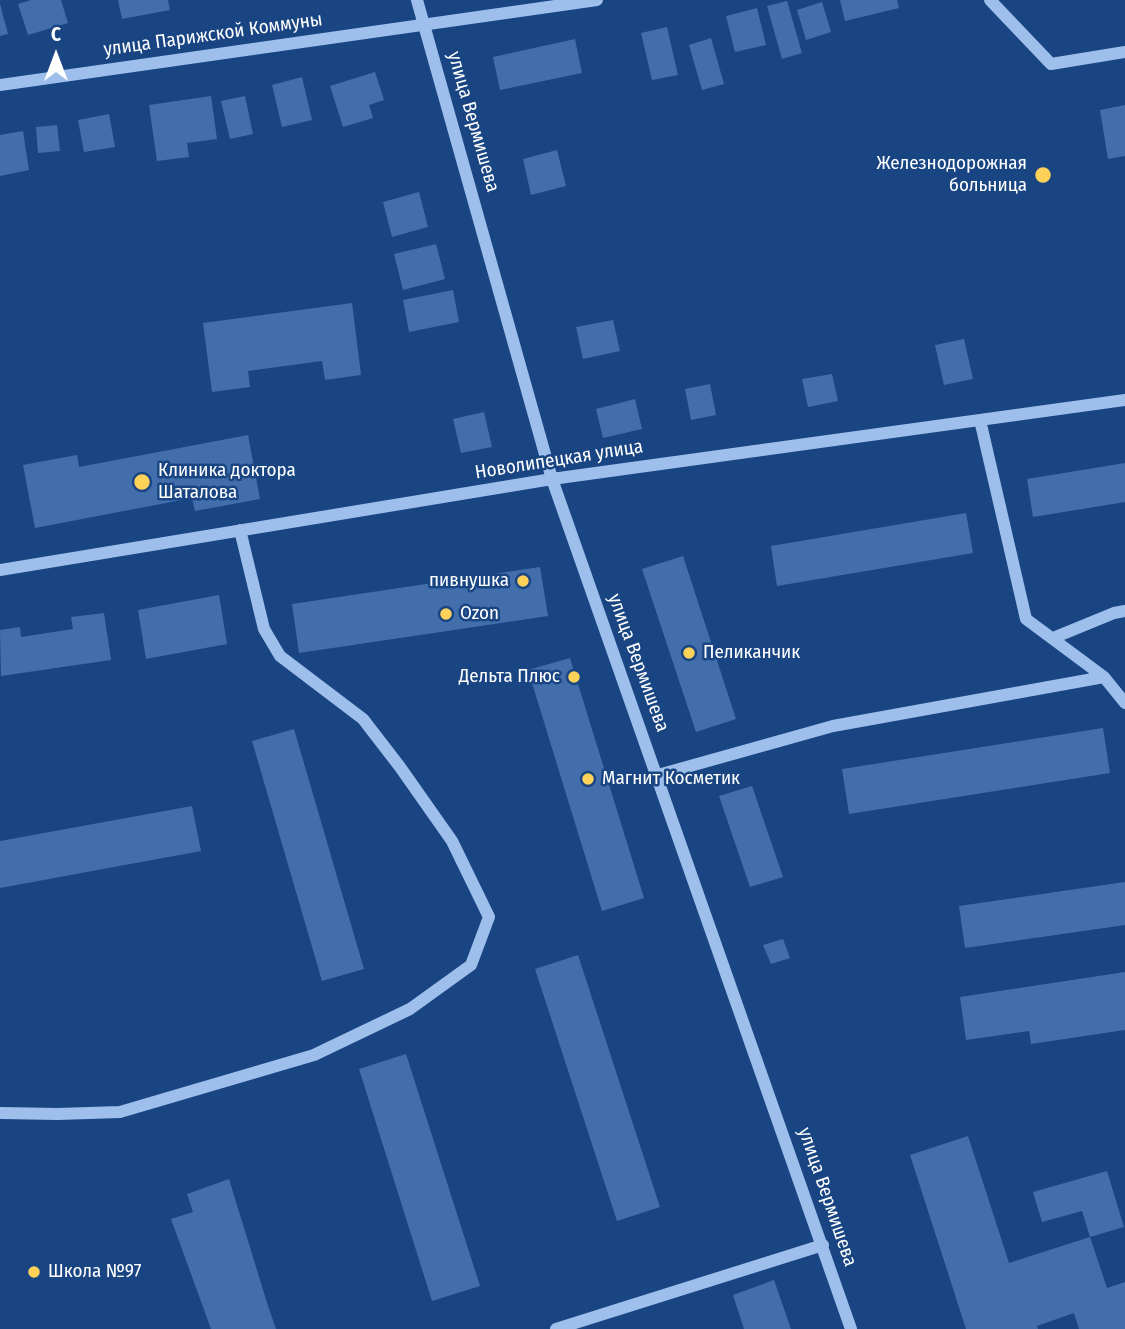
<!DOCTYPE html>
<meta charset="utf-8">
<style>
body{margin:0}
#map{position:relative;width:1125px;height:1329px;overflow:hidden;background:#194583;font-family:"Fira Sans Condensed",sans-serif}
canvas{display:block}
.north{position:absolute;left:21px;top:21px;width:70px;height:70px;-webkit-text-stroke:5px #194583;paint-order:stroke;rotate:0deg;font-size:19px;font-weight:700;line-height:28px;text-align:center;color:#fff}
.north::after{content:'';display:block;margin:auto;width:24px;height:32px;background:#fff;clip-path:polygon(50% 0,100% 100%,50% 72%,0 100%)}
</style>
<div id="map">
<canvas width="1125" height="1329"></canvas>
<div class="north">С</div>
</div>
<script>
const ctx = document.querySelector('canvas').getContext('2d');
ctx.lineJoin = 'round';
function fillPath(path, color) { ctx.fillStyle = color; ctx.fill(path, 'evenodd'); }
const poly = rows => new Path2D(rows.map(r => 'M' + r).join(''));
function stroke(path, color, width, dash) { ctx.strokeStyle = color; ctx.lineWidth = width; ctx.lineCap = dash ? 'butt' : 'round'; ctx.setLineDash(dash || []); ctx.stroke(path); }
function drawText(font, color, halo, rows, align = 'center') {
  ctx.font = font + ' "Fira Sans Condensed",sans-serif'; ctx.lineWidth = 5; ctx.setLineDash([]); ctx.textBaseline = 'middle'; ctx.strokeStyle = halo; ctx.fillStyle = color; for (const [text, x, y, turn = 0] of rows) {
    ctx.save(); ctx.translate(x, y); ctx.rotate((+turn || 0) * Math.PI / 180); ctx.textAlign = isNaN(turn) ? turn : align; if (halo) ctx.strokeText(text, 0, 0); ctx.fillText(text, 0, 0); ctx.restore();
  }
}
const building = poly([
 [31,0,61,0,68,23,28,35,18,4],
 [118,0,168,0,170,10,122,19],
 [840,0,897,0,899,8,845,21],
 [787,1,802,53,782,59,767,6],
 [822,2,831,32,806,40,797,10],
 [0,4,8,34,0,36],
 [757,8,766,45,735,52,726,16],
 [667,27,678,75,652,80,641,33],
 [711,38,724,84,702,90,689,45],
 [575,39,582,73,500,90,493,57],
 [375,72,384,100,369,105,373,118,343,127,330,86],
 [302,77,312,120,282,127,272,85],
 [211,96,217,139,187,143,189,157,157,161,149,105],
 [245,96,253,134,230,139,221,101],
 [1125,105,1125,156,1108,159,1100,110],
 [109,114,115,147,84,152,78,120],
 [57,125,60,151,38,153,36,127],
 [23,131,29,170,0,176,0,135],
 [557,150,566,186,531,195,523,159],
 [419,192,428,227,392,237,383,202],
 [436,244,445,279,403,290,394,254],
 [453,290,459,322,409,332,403,300],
 [352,303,361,375,325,380,322,361,248,371,250,387,212,392,203,323],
 [613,320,620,351,583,359,576,327],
 [964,339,973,379,944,385,935,345],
 [832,374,838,401,808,407,802,379],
 [710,384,716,415,691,420,685,389],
 [635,399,642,429,603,438,596,409],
 [484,412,492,447,461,453,453,419],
 [248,435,260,499,195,511,192,498,35,528,23,465,77,455,79,467],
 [1125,463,1125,502,1033,517,1027,479],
 [966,513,973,553,777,586,771,546],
 [683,556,736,719,696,732,642,569],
 [540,567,548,616,299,653,292,604],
 [219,595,227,644,146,659,138,610],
 [104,613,111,660,1,676,0,630,20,627,21,637,73,629,71,617],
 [570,658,644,898,602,911,528,670],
 [1103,728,1110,773,849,814,842,769],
 [294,729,364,969,322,981,252,741],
 [752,786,783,877,750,887,719,796],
 [192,806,201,851,0,888,0,841],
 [1125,882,1125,925,965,948,959,906],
 [783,939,790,958,771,964,763,945],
 [578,955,660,1207,617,1221,535,969],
 [1125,972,1125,1030,1031,1044,1029,1031,966,1040,960,997],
 [406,1054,480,1286,432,1301,359,1069],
 [968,1136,1009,1263,1090,1237,1107,1288,1125,1282,1125,1329,1079,1329,1074,1313,1037,1326,1038,1329,966,1329,910,1155],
 [1107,1171,1124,1227,1090,1237,1082,1211,1042,1222,1033,1192],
 [229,1179,268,1306,276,1329,211,1329,171,1219,193,1212,187,1194],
 [774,1280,791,1329,744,1329,733,1295]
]);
const minor = poly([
 [417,0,552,479,851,1329],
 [990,0,1051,64,1125,52],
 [0,85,597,0],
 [980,420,1026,619,1104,677,1125,703],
 [0,570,552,479,1125,400],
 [1053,638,1114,613,1125,611],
 [658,775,833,726,1104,677],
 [0,1113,58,1114,120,1112,314,1055,410,1009,471,965,489,917,452,841,400,767,363,719,280,656,264,629,240,530],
 [556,1329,823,1245]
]);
const markers = [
 [1043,175,9,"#fed259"],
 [142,482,9,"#fed259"],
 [523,581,7,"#fed259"],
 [446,614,7,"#fed259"],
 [689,653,7,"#fed259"],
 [574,677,7,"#fed259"],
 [588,779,7,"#fed259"],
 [34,1272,7,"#fed259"]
];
const streetNames = [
 ["улица Парижской Коммуны",213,35,-8],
 ["улица Вермишева",473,122,74],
 ["Новолипецкая улица",559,460,-9],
 ["улица Вермишева",638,663,70],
 ["улица Вермишева",827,1197,71]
];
const poiNames = [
 ["Железнодорожная",1027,164,"right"],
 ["больница",1027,186,"right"],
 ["Клиника доктора",158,471],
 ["Шаталова",158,493],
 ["пивнушка",509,581,"right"],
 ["Ozon",460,614],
 ["Пеликанчик",703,653],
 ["Дельта Плюс",560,677,"right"],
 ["Магнит Косметик",602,779],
 ["Школа №97",48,1272]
];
fillPath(building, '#426fac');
stroke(minor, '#9ebfeb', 12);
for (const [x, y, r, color] of markers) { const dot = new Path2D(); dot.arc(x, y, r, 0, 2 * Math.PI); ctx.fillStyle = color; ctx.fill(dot); stroke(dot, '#194583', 2.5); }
drawText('19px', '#fff', '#194583', streetNames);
drawText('19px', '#fff', '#194583', poiNames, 'left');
</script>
